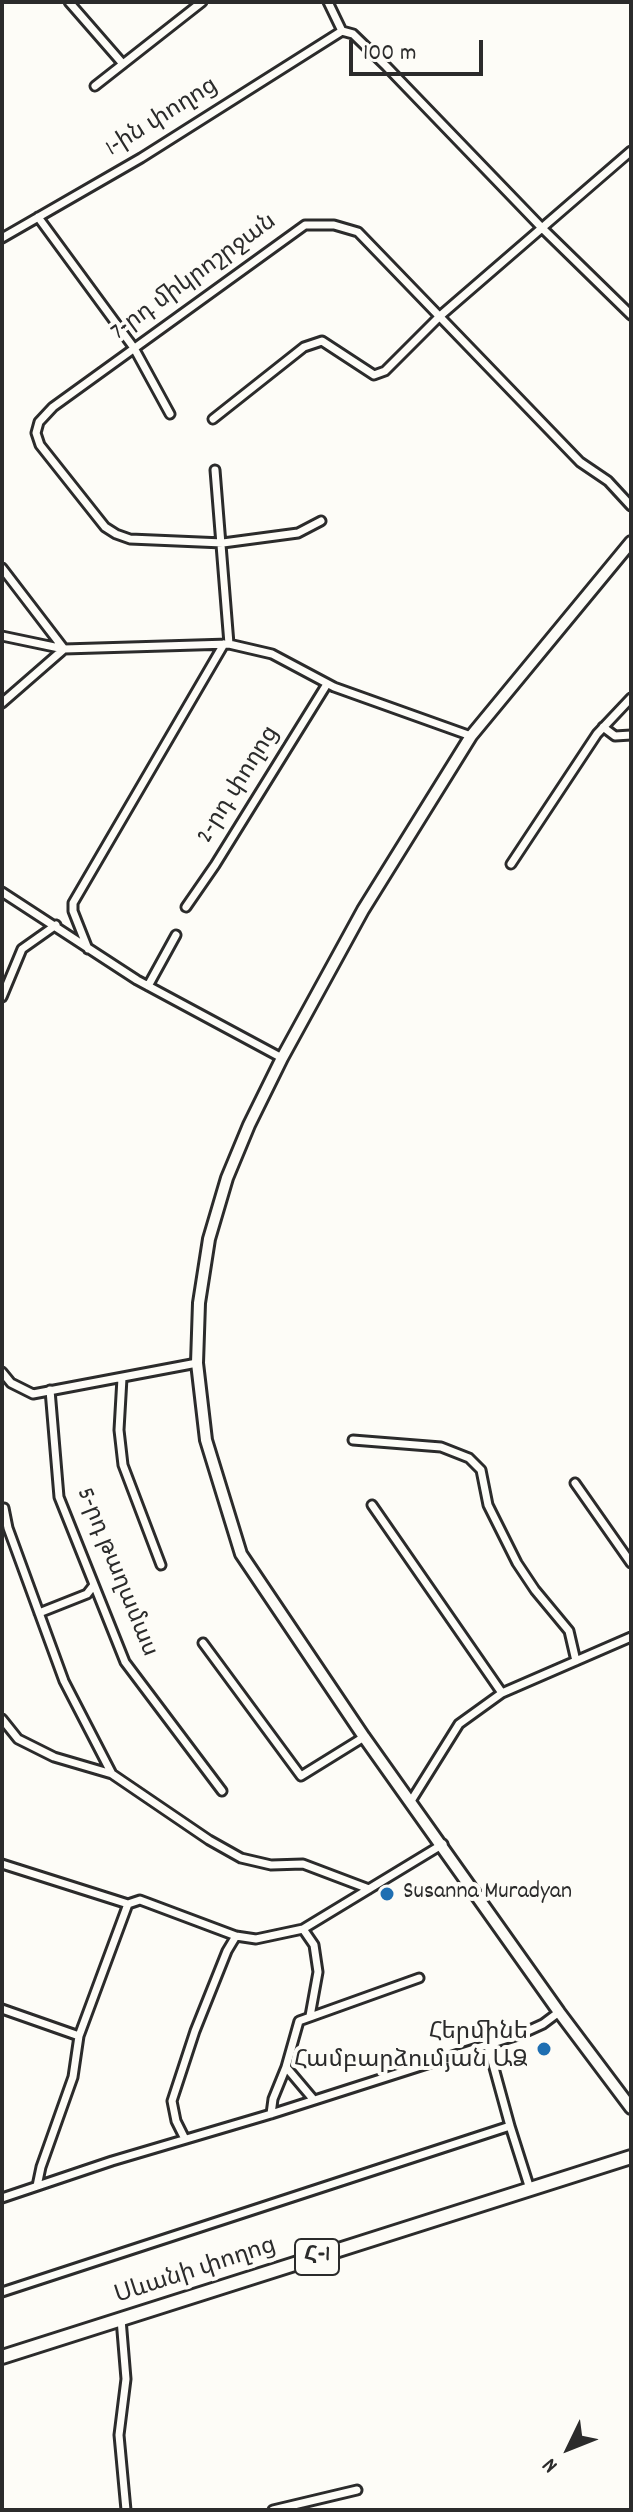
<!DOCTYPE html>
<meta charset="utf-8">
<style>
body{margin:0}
#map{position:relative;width:633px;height:2512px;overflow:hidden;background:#fdfcf7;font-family:Dekko,sans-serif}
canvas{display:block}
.frame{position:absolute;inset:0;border:4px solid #2b2b2b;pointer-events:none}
.north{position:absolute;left:529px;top:2408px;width:80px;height:80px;-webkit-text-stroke:6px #fdfcf7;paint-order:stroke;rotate:227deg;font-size:22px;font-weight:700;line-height:32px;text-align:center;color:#2b2b2b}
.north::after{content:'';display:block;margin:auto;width:28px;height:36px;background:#2b2b2b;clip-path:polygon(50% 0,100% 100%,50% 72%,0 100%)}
.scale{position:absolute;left:349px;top:40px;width:134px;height:36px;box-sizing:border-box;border:4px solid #2b2b2b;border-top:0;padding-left:10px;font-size:24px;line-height:28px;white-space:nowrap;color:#2b2b2b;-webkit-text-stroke:6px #fdfcf7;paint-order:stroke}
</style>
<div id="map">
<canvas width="633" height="2512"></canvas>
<div class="frame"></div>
<div class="north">N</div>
<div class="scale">100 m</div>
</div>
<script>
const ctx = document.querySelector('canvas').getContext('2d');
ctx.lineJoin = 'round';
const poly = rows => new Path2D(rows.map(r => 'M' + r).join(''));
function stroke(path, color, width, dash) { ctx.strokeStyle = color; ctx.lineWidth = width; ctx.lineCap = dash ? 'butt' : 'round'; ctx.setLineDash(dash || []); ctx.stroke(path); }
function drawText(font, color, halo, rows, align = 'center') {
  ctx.font = font + ' Dekko,"Noto Sans Armenian",sans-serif'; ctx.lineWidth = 8; ctx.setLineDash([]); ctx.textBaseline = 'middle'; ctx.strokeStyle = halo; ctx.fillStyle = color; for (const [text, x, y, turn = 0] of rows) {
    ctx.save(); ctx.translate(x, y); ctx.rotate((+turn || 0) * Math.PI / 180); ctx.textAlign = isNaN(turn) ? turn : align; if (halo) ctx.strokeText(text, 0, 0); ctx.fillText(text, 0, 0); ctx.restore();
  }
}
const street = poly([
 [69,2,123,64],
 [328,2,342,31,353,34,386,66,543,229,631,315],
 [95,86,202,2],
 [38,217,134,348,170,414],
 [2,238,141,158,342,31],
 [213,419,304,347,322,341,374,375,385,371,440,316,631,151],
 [215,470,229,644],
 [321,521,298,533,223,543,130,539,116,534,105,527,40,445,36,433,39,422,53,407,305,225,334,225,358,232,580,462,608,481,631,506],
 [2,568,64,649,229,644,272,654,334,687,471,736],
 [2,636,64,649,2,703],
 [603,727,615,736,631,735],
 [511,864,597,734,631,698],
 [2,892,137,980,282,1058],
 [186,907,215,865,327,684],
 [88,949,73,911,73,903,224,644],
 [148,986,176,935],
 [2,997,22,949,56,925],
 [2,1372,11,1383,33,1394,197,1363],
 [122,1378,119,1430,123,1465,161,1565],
 [50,1390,59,1497,125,1662,222,1791],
 [353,1440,441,1447,469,1458,481,1470,488,1505,517,1563,535,1590,569,1631,576,1661],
 [575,1483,631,1563],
 [372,1505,502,1693],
 [4,1508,8,1528,64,1681,112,1774],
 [39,1613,87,1594,94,1585],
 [203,1643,301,1776,364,1737],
 [2,1719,18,1739,54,1757,112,1774,209,1840,241,1858,271,1865,303,1864,369,1889],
 [411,1801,459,1724,502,1693,631,1637],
 [2,1864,128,1904],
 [303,1929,314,1945,318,1972,310,2016],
 [2,2009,79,2036],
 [313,2099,286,2067,299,2021,419,1978],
 [271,2114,273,2099,286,2067],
 [510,2126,530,2189],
 [185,2139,176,2121,172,2101,195,2031,227,1951,236,1936],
 [37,2186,41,2167,73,2077,79,2036,128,1904,140,1900,236,1936,256,1939,303,1929,443,1844],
 [2,2198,112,2161,271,2114,521,2034,543,2024,559,2012],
 [2,2292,510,2126,488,2046],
 [121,2319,126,2379,119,2435,126,2510],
 [273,2510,357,2490]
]);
const secondary = poly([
 [631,542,471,736,363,910,282,1058,249,1125,227,1178,209,1239,199,1303,197,1363,206,1440,241,1554,364,1737,559,2012,631,2108]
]);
const primary = poly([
 [2,2357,631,2157]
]);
const markers = [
 [387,1894,8,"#1f6fb2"],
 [544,2049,8,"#1f6fb2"]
];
const shields = [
 [317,2257,44]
];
const shieldNames = [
 ["Հ-1",317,2257]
];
const streetNames = [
 ["1-ին փողոց",163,119,-32],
 ["7-րդ միկրոշրջան",195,279,-36],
 ["2-րդ փողոց",240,786,-58],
 ["5-րդ թաղամաս",115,1573,68],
 ["Սևանի փողոց",196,2273,-18]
];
const poiNames = [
 ["Susanna Muradyan",403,1894],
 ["Հերմինե",528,2035,"right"],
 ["Համբարձումյան ԱՁ",528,2063,"right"]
];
stroke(street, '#2b2b2b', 13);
stroke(secondary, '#2b2b2b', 16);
stroke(primary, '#2b2b2b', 18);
stroke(street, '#fdfcf7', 7);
stroke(secondary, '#fdfcf7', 10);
stroke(primary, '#fdfcf7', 12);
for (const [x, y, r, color] of markers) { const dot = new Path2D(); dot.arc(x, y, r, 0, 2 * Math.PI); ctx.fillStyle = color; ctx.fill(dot); stroke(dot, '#fdfcf7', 3); }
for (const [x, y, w] of shields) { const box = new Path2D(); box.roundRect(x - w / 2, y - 18, w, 36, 6); ctx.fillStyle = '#fdfcf7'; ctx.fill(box); stroke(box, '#2b2b2b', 2); }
drawText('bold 22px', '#2b2b2b', null, shieldNames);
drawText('24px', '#2b2b2b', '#fdfcf7', streetNames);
drawText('24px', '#2b2b2b', '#fdfcf7', poiNames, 'left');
</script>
